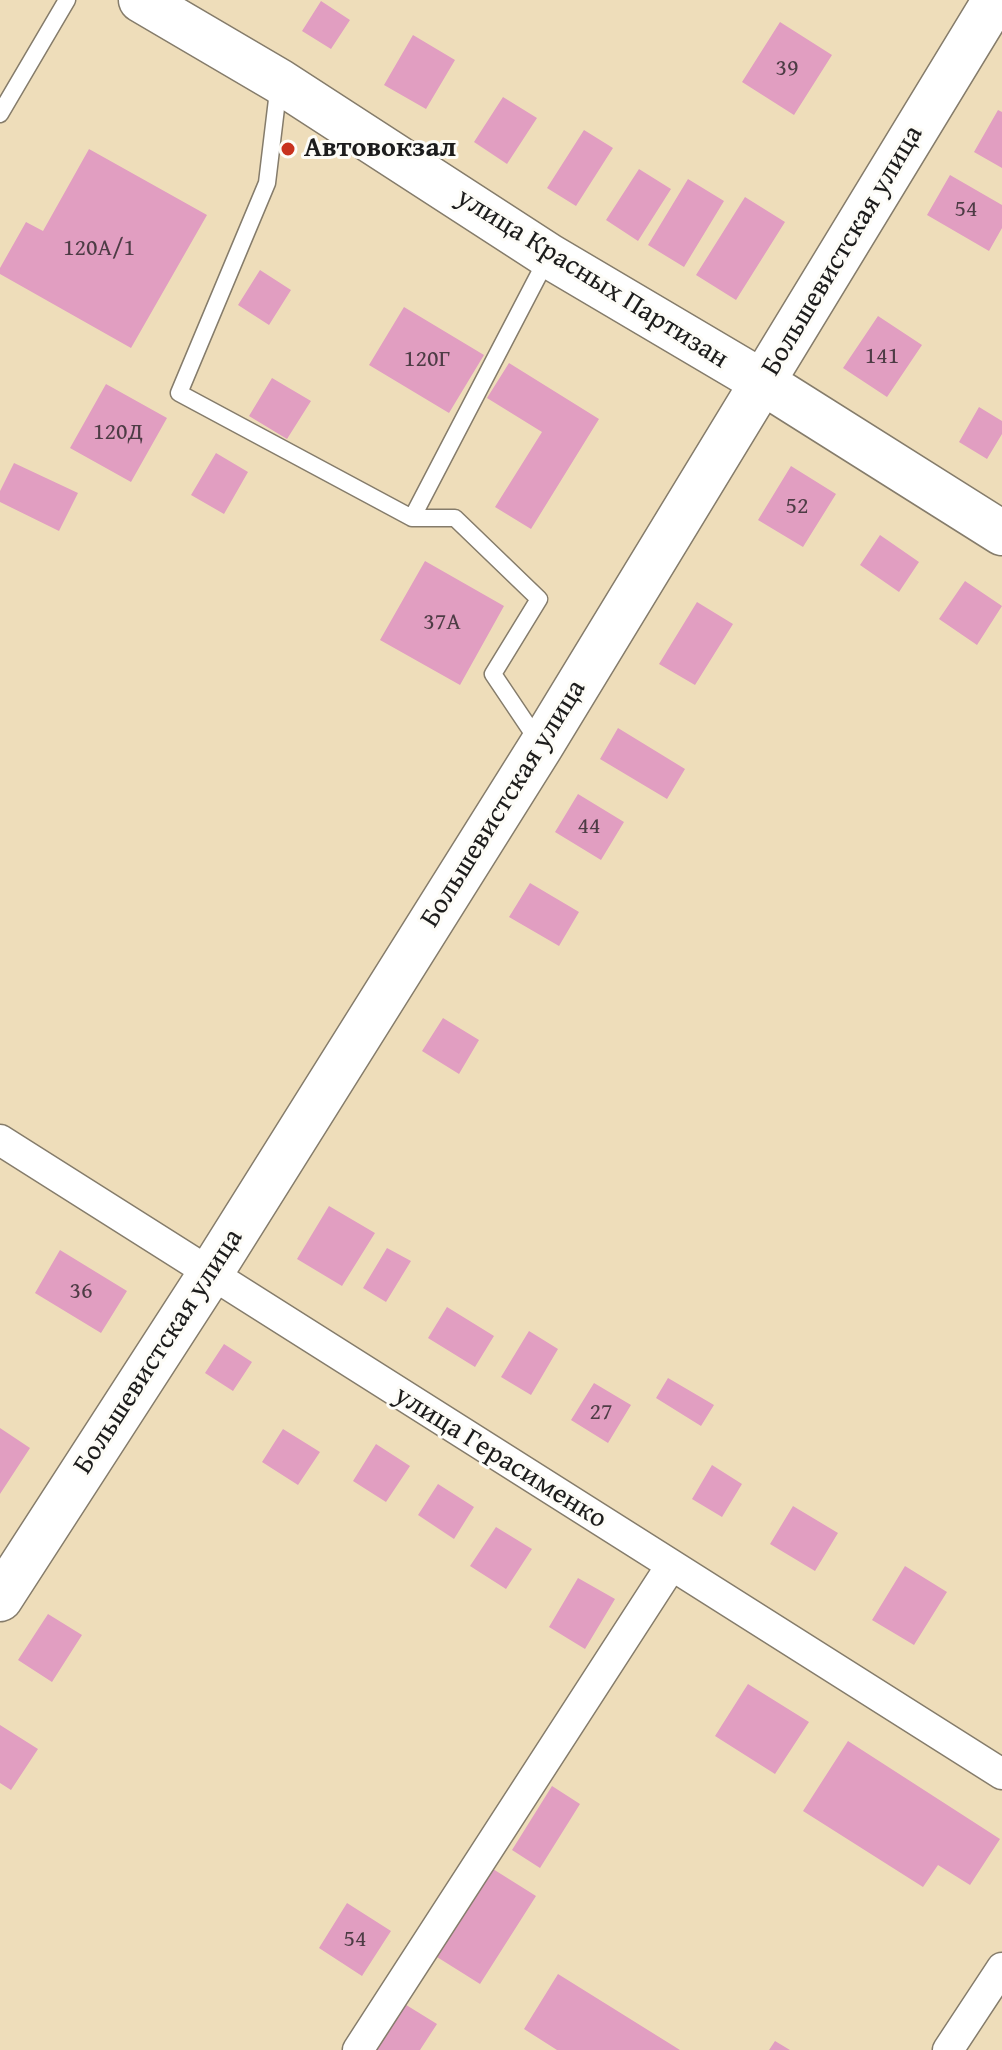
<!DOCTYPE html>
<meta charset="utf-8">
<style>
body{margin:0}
canvas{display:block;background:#eeddba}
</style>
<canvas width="1002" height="2050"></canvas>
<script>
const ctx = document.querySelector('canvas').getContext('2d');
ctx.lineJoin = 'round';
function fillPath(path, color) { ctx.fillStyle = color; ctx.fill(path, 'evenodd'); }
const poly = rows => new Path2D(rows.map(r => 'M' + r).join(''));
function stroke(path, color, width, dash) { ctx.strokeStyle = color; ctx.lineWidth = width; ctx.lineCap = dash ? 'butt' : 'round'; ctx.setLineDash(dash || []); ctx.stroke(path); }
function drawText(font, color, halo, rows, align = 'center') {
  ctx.font = font + ' "Gentium Book Plus",serif'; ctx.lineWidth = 6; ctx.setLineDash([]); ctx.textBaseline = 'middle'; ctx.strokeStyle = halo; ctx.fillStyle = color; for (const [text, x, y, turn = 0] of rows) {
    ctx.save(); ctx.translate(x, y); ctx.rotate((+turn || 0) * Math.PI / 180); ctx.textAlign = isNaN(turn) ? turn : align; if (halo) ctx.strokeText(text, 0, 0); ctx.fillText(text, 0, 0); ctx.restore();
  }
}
const building = poly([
 [321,1,350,20,331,49,302,31],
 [780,22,832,55,794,115,742,82],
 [413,35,455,60,426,109,384,85],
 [503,97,537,118,507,164,474,142],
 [998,110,1002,112,1002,168,974,152],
 [584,130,613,148,576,206,547,188],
 [89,149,207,215,131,348,0,274,0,268,26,222,43,231],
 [639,169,671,189,638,241,606,220],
 [950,175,1002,205,1002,228,989,251,927,215],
 [688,179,724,201,684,267,648,245],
 [745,197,785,222,736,300,696,275],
 [260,270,291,290,269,325,238,305],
 [404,307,484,355,449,413,369,365],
 [878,316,922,345,887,397,843,368],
 [509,363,599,419,531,529,495,507,542,432,487,398],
 [272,378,311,401,287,439,249,416],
 [106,384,167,418,131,482,70,448],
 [979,407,1002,421,1002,434,987,459,959,442],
 [216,453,248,472,224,514,191,495],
 [14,463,78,493,59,531,0,502,0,491],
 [791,466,836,494,803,547,758,520],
 [880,535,919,562,899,592,860,565],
 [425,561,504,606,460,685,380,640],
 [965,581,1002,606,977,645,939,619],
 [697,602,733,624,695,685,659,664],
 [618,728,685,769,667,799,600,759],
 [578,794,624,822,601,860,555,832],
 [530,883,579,912,559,946,509,917],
 [443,1018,479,1040,459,1074,422,1051],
 [329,1206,375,1233,342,1286,297,1259],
 [387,1248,411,1261,386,1302,363,1288],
 [60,1250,127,1291,101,1333,35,1293],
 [447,1307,494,1336,475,1367,428,1338],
 [529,1331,558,1349,531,1395,501,1377],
 [224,1344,252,1362,233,1391,205,1373],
 [668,1378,714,1405,701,1426,656,1398],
 [594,1383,631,1405,608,1443,571,1420],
 [0,1428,30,1448,0,1494],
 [283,1429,320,1452,298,1485,262,1462],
 [376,1444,410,1466,386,1502,353,1481],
 [712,1465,742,1484,722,1517,692,1499],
 [438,1484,474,1507,454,1539,418,1515],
 [793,1506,838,1533,815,1571,770,1544],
 [496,1527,532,1549,506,1589,470,1566],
 [905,1566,947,1592,914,1645,872,1620],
 [578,1578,615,1599,585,1649,549,1627],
 [48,1614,82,1635,52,1682,18,1660],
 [748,1684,809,1722,775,1774,715,1736],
 [0,1725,38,1749,11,1790,0,1783],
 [848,1741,1000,1839,970,1885,938,1865,923,1887,803,1811],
 [552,1786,580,1804,540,1868,512,1850],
 [493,1869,536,1896,480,1984,437,1957],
 [347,1903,391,1931,362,1976,319,1948],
 [558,1974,680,2050,557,2050,524,2029],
 [403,2003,437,2024,420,2050,373,2050],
 [775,2041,790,2050,769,2050]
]);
const service = poly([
 [279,83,267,183,179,393,412,518,455,518,539,599,493,674,538,741],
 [0,114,67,0],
 [412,518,548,257]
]);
const minor = poly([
 [0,1140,1002,1774],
 [358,2050,671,1566],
 [948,2050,1002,1968]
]);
const secondary = poly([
 [141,0,279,81,549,256,764,383,1002,533],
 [0,1599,210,1274,541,746,995,0]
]);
const markers = [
 [288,149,8,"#c8321e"]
];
const numberNames = [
 ["39",787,69],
 ["54",966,210],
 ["120А/1",99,249],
 ["141",882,357],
 ["120Г",427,360],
 ["120Д",118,433],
 ["52",797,507],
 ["37А",442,623],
 ["44",589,827],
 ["36",81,1292],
 ["27",601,1413],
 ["54",355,1940]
];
const poiNames = [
 ["Автовокзал",304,149]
];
const streetNames = [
 ["Большевистская улица",843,251,-59],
 ["улица Красных Партизан",592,279,32],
 ["Большевистская улица",504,804,-58],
 ["Большевистская улица",159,1352,-57],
 ["улица Герасименко",500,1458,32]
];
fillPath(building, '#e19ec1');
stroke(service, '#857c6b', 19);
stroke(minor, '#857c6b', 33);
stroke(secondary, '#857c6b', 47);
stroke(service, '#fff', 16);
stroke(minor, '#fff', 30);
stroke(secondary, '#fff', 44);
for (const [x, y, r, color] of markers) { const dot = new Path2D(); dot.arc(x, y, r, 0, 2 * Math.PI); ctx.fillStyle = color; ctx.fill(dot); stroke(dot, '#fdfcf7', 3); }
drawText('24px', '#4d3c45', null, numberNames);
drawText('bold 28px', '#1c1c1c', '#fdfcf7', poiNames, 'left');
drawText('28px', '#1c1c1c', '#fdfcf7', streetNames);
</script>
